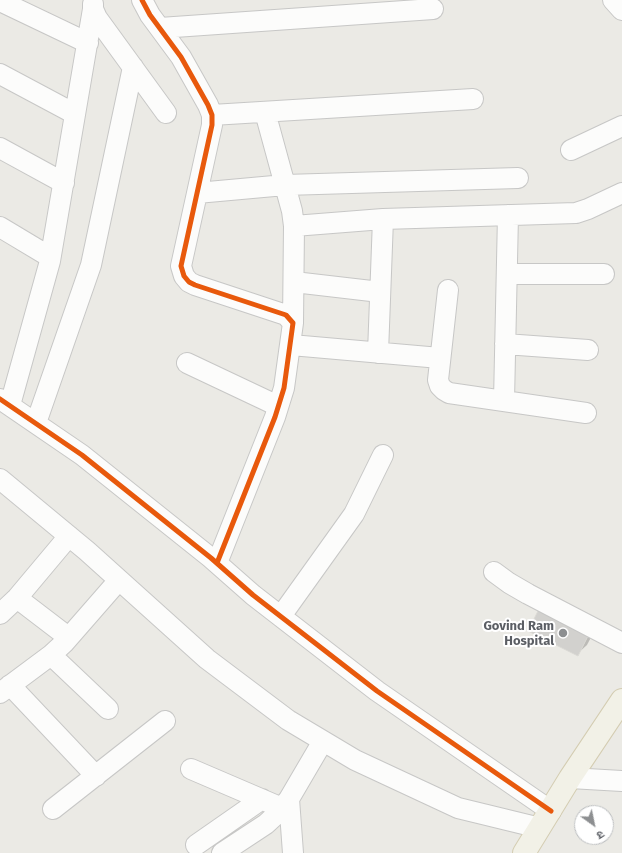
<!DOCTYPE html>
<meta charset="utf-8">
<style>
body{margin:0}
#map{position:relative;width:622px;height:853px;overflow:hidden;background:#ebeae5;font-family:"Fira Sans","Noto Sans Devanagari",sans-serif}
canvas{display:block}
.north{position:absolute;left:574px;top:805px;width:40px;height:40px;box-sizing:border-box;background:#fff;border:1px solid #bdbfc1;border-radius:50%;rotate:147deg;font-size:11px;font-weight:700;line-height:16px;text-align:center;color:#5b5e64}
.north::after{content:'';display:block;margin:auto;width:14px;height:18px;background:#8d8f91;clip-path:polygon(50% 0,100% 100%,50% 72%,0 100%)}
</style>
<div id="map">
<canvas width="622" height="853"></canvas>
<div class="north">उ</div>
</div>
<script>
const ctx = document.querySelector('canvas').getContext('2d');
ctx.lineJoin = 'round';
function fillPath(path, color) { ctx.fillStyle = color; ctx.fill(path, 'evenodd'); }
const poly = rows => new Path2D(rows.map(r => 'M' + r).join(''));
function stroke(path, color, width, dash) { ctx.strokeStyle = color; ctx.lineWidth = width; ctx.lineCap = dash ? 'butt' : 'round'; ctx.setLineDash(dash || []); ctx.stroke(path); }
function drawText(font, color, halo, rows, align = 'center') {
  ctx.font = font + ' "Fira Sans",sans-serif'; ctx.lineWidth = 4; ctx.setLineDash([]); ctx.textBaseline = 'middle'; ctx.strokeStyle = halo; ctx.fillStyle = color; for (const [text, x, y, turn = 0] of rows) {
    ctx.save(); ctx.translate(x, y); ctx.rotate((+turn || 0) * Math.PI / 180); ctx.textAlign = isNaN(turn) ? turn : align; if (halo) ctx.strokeText(text, 0, 0); ctx.fillText(text, 0, 0); ctx.restore();
  }
}
const shadow = poly([
 [552,596,600,620,587,645,577,654]
]);
const building = poly([
 [541,605,591,630,578,656,528,631,541,605]
]);
const minor = poly([
 [142,0,150,15,181,57,208,105,212,115,212,125,181,266,184,276,189,282,195,285,286,315,293,323,284,388,275,417,217,563],
 [613,0,622,10],
 [0,1,88,43],
 [93,4,93,9,97,18,166,113],
 [160,28,433,9],
 [0,74,75,114],
 [265,112,292,211,294,226,293,323],
 [212,115,473,99],
 [0,148,64,183],
 [571,150,622,126],
 [197,193,285,185,518,178],
 [294,226,383,219,576,213,588,209,622,193],
 [0,227,50,257],
 [507,274,604,274],
 [294,282,380,292],
 [448,290,438,380,440,386,444,390,449,393,586,413],
 [505,344,588,350],
 [291,345,440,358],
 [378,353,383,219],
 [187,363,278,406],
 [0,399,82,455,211,558,253,595,377,691,551,811],
 [504,401,508,215],
 [10,405,50,261,93,9],
 [36,423,91,265,133,67],
 [0,479,87,551,207,659,288,720,355,760,458,808,540,828],
 [494,572,509,583,528,594,622,643],
 [17,598,68,637],
 [0,614,17,598,69,536],
 [281,616,354,514,383,455],
 [51,655,108,709],
 [10,685,96,776],
 [0,693,51,655,64,643,119,580],
 [191,769,282,808],
 [570,778,622,781],
 [289,799,293,853],
 [53,809,165,721],
 [196,845,262,799],
 [222,853,266,824,279,812,289,799,323,741]
]);
const major = poly([
 [524,853,570,778,622,700]
]);
const cycleway = poly([
 [142,0,150,15,181,57,208,105,212,115,212,125,181,266,184,276,189,282,195,285,286,315,293,323,284,388,275,417,217,563],
 [0,399,82,455,211,558,253,595,377,691,551,811]
]);
const markers = [
 [563,633,5,"#8d8f91"]
];
const poiNames = [
 ["Govind Ram",554,626],
 ["Hospital",554,641]
];
fillPath(shadow, '#0003');
fillPath(building, '#d2d1ce');
stroke(building, '#dad9d4', 1);
stroke(minor, '#c7c7c6', 22);
stroke(major, '#d4cdb2', 24);
stroke(minor, '#fcfcfb', 20);
stroke(major, '#f2f1e7', 22);
stroke(cycleway, '#e8590c', 5);
for (const [x, y, r, color] of markers) { const dot = new Path2D(); dot.arc(x, y, r, 0, 2 * Math.PI); ctx.fillStyle = color; ctx.fill(dot); stroke(dot, '#fff', 1.5); }
drawText('bold 13px', '#5b5e64', '#fff', poiNames, 'right');
</script>
